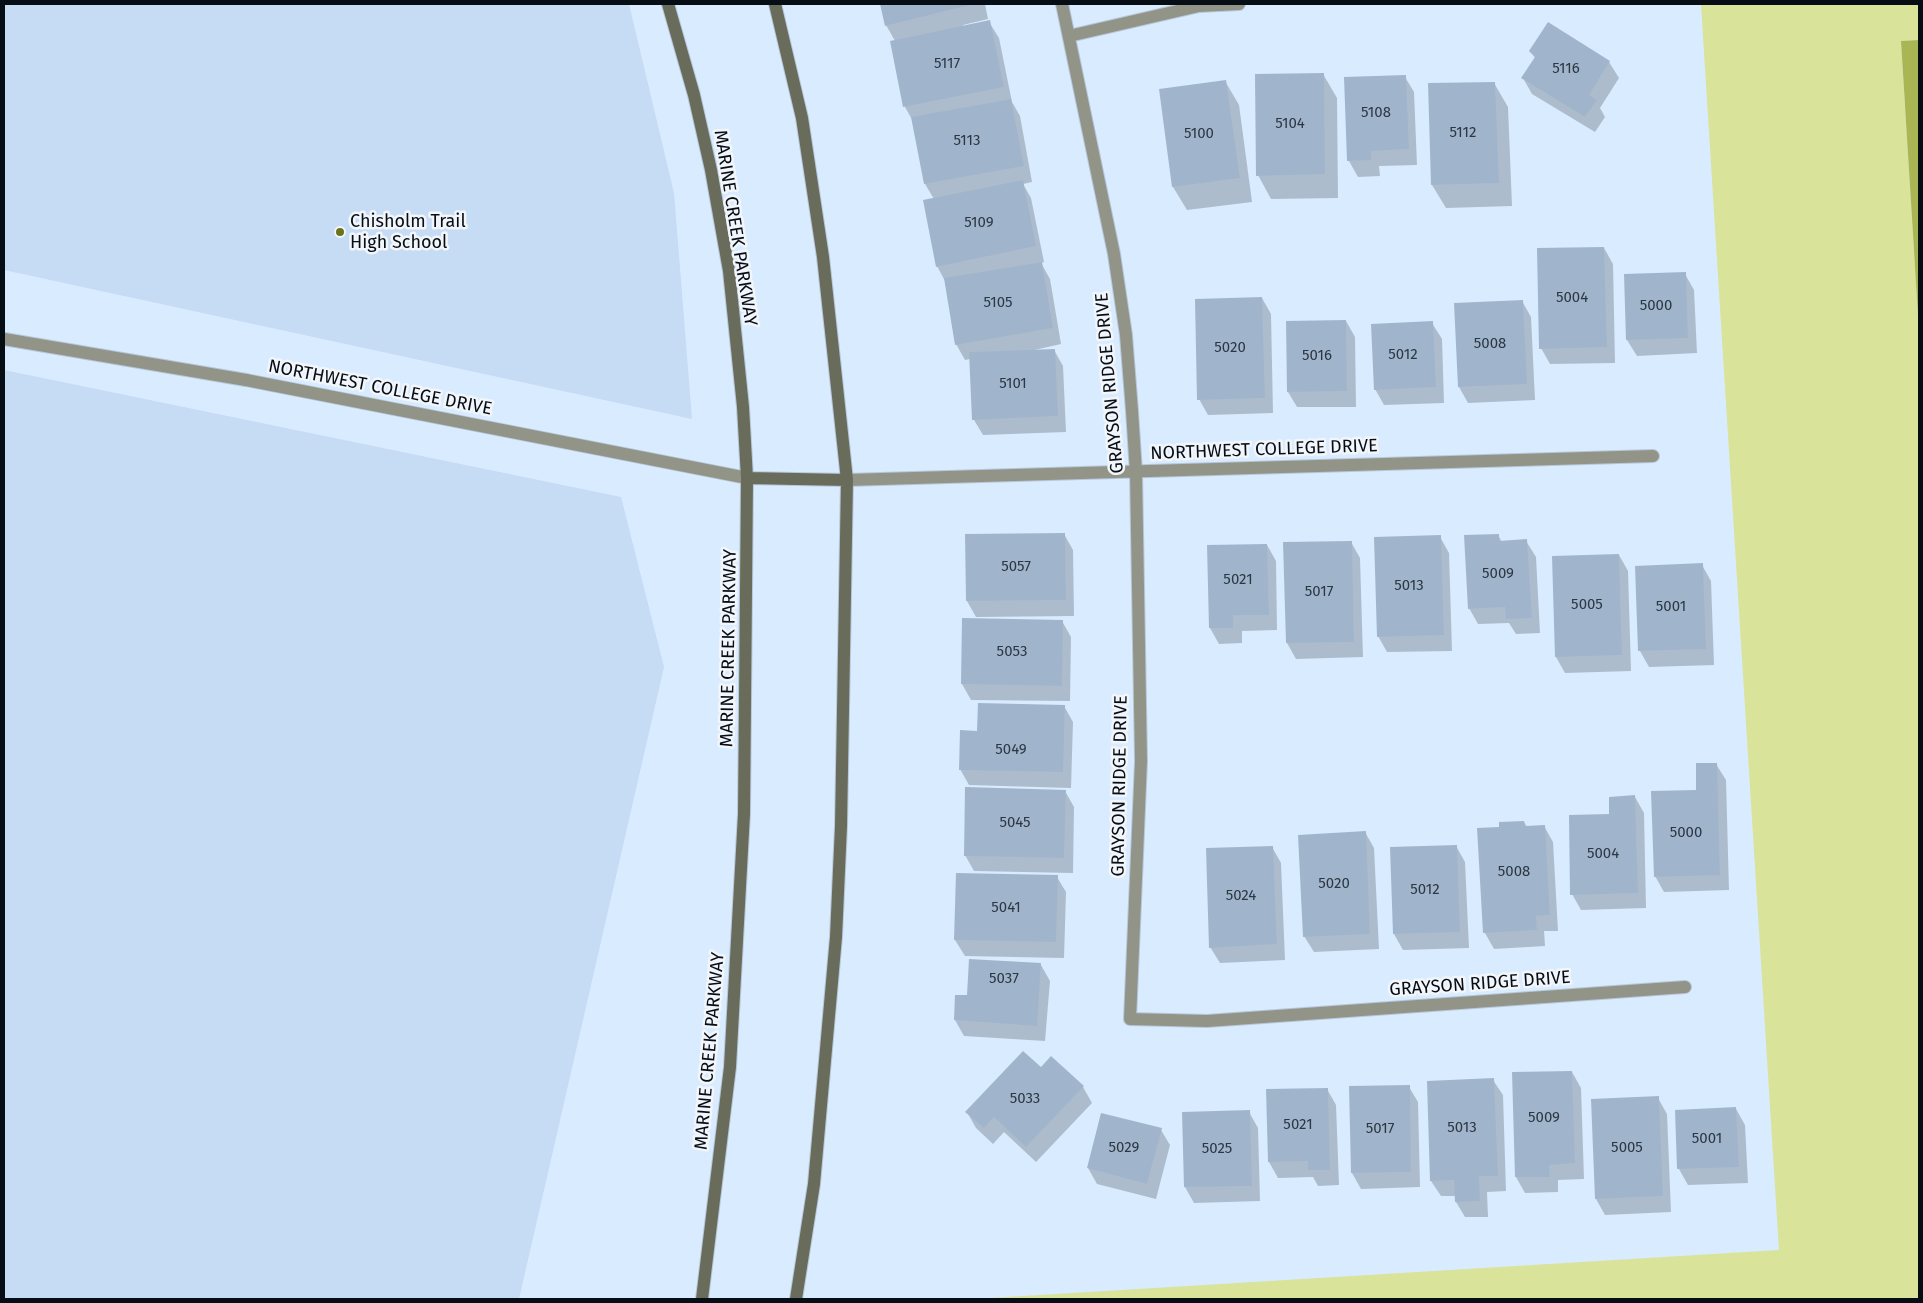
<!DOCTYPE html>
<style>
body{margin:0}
#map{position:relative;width:1923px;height:1303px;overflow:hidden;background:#d9ebff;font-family:"Fira Sans",sans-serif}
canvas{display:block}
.frame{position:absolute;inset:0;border:5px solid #060d15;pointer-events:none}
</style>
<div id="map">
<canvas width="1923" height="1303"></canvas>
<div class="frame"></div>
</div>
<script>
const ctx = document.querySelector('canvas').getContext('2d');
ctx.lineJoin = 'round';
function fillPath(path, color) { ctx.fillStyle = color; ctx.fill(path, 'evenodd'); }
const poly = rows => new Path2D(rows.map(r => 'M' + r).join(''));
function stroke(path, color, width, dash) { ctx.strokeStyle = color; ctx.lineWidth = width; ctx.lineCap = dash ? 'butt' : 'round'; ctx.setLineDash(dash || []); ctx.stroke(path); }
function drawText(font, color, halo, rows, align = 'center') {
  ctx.font = font + ' "Fira Sans",sans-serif'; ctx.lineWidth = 5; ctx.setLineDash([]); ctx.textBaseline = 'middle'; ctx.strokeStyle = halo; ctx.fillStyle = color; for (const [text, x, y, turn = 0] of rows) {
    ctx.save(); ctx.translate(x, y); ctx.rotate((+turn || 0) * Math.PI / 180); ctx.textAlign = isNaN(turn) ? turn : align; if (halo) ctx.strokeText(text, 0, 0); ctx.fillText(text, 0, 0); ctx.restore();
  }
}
const built = poly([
 [4,4,629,4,674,193,692,419,4,270],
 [4,370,621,497,664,667,519,1299,4,1299]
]);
const green = poly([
 [1701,4,1919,4,1919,40,1901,41,1919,331,1919,1299,974,1299,1779,1250]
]);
const forest = poly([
 [1919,40,1919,331,1901,41]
]);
const shadow = poly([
 [881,4,985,4,988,19,963,25,963,27,989,22,999,38,1012,102,1020,116,1032,182,1023,184,1031,198,1044,262,1041,263,1050,279,1061,344,1030,351,1054,350,1063,366,1066,432,983,435,974,420,970,359,965,360,956,344,945,281,937,266,934,199,925,184,914,123,905,107,892,42,895,41,886,25],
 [1531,51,1609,62,1619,78,1600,108,1605,117,1595,132,1532,94,1523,78,1535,58],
 [1323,74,1337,98,1338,198,1271,199,1258,175],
 [1405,77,1414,92,1417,165,1379,166,1380,176,1358,177,1349,161],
 [1225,81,1239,105,1252,202,1187,210,1173,187,1160,90],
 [1494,83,1508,107,1512,206,1446,208,1432,185],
 [1604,248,1613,264,1615,363,1550,364,1541,348],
 [1685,274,1694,290,1697,353,1637,356,1627,340],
 [1262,298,1271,314,1273,413,1208,415,1199,399],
 [1522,301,1531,317,1535,400,1468,403,1459,387],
 [1346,321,1355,337,1356,407,1297,407,1288,392],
 [1432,323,1442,339,1444,403,1384,405,1375,389],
 [1064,534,1073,550,1074,616,976,617,967,601],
 [1498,535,1502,542,1526,541,1536,557,1540,633,1516,634,1509,623,1478,624,1469,608],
 [1440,537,1449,553,1452,651,1387,652,1378,636],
 [1351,542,1360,558,1363,657,1296,659,1287,643],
 [1267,545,1276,561,1277,630,1242,631,1242,643,1219,644,1210,628],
 [1619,555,1628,571,1631,671,1565,673,1556,657],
 [1702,565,1711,581,1714,665,1649,667,1640,651,1636,567],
 [1062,621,1071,637,1070,701,971,700,962,684],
 [1064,706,1073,722,1071,788,969,785,960,769,978,732],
 [1716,764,1726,780,1729,890,1664,892,1655,876,1697,791],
 [1065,791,1074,807,1073,873,974,871,965,855],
 [1635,797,1644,813,1646,908,1581,910,1572,894],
 [1524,822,1527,827,1544,826,1553,842,1558,931,1544,931,1545,946,1494,949,1485,933,1500,828],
 [1365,832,1374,848,1379,949,1314,952,1304,936],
 [1456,846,1465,862,1469,948,1403,950,1394,934],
 [1272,847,1281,863,1285,960,1220,963,1210,947],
 [1057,877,1066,892,1064,958,965,956,955,940],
 [1041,965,1050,981,1045,1041,964,1036,955,1020,968,997],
 [1041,1069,1083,1087,1092,1103,1036,1162,1004,1132,993,1144,976,1128,967,1112],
 [1572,1072,1581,1088,1584,1179,1558,1180,1558,1192,1525,1193,1516,1177,1513,1074],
 [1493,1080,1503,1095,1506,1191,1487,1192,1488,1217,1465,1217,1456,1202,1456,1196,1441,1196,1431,1181],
 [1409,1087,1418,1102,1420,1187,1361,1189,1352,1173,1350,1088],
 [1327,1089,1336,1105,1339,1185,1318,1186,1313,1177,1278,1178,1269,1162],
 [1658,1098,1667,1114,1671,1212,1605,1215,1596,1199],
 [1736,1109,1745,1125,1748,1183,1688,1185,1679,1169],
 [1249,1112,1258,1128,1260,1201,1194,1203,1185,1187],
 [1161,1130,1170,1145,1156,1199,1097,1184,1088,1168]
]);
const building = poly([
 [880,4,974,4,885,26],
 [990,20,1004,87,903,107,890,41],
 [1548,22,1610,61,1589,95,1597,100,1585,117,1521,78,1535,57,1529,51],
 [1324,73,1325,174,1256,176,1255,74],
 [1406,75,1409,149,1371,151,1371,160,1347,161,1344,77],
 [1226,80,1240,178,1172,187,1159,89],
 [1495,82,1499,183,1431,185,1428,83],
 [1011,99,1024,166,924,184,911,117],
 [1023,180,1036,246,936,267,923,200],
 [1604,247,1607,347,1539,349,1537,248],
 [1042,262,1053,328,955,345,944,278],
 [1686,272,1688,338,1626,340,1624,274],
 [1262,297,1265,398,1197,400,1195,299],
 [1523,300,1527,384,1458,387,1454,303],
 [1346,320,1347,391,1287,392,1286,321],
 [1433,321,1436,387,1374,390,1371,324],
 [1055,349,1058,416,972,420,969,352],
 [1065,533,1066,600,966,601,965,534],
 [1499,534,1499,541,1527,539,1532,618,1506,619,1505,607,1468,609,1464,535],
 [1441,535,1444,635,1377,637,1374,537],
 [1352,541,1354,642,1286,643,1283,542],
 [1267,544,1269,615,1233,615,1233,628,1209,628,1207,545],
 [1619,554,1622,655,1555,657,1552,556],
 [1703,563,1706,649,1638,651,1635,566],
 [962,618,1063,620,1062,686,961,684],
 [978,703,1065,705,1063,772,959,770,960,730,977,731],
 [1696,763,1717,763,1720,875,1654,877,1651,791,1696,790],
 [965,787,1066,790,1064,858,964,856],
 [1635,795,1638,893,1570,895,1569,815,1609,814,1609,797],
 [1524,821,1525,826,1545,825,1550,915,1536,916,1537,930,1483,933,1477,828,1499,827,1499,822],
 [1366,831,1370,934,1303,937,1298,835],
 [1457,845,1460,932,1393,934,1390,847],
 [1273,846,1277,944,1209,948,1206,848],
 [956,873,1058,875,1056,942,954,940],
 [969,959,1041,963,1037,1026,954,1020,955,995,967,995],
 [1023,1051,1041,1067,1051,1056,1084,1086,1026,1147,994,1117,984,1128,965,1112],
 [1572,1071,1575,1163,1549,1165,1550,1177,1515,1177,1512,1072],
 [1494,1078,1498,1176,1479,1176,1480,1201,1455,1202,1454,1180,1430,1181,1427,1081],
 [1410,1085,1411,1172,1351,1173,1349,1086],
 [1328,1088,1330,1170,1308,1170,1308,1161,1268,1162,1266,1089],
 [1659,1096,1663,1196,1595,1199,1591,1099],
 [1736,1107,1739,1167,1677,1169,1675,1110],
 [1250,1110,1252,1186,1184,1187,1182,1112],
 [1101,1113,1162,1128,1147,1184,1087,1168]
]);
const lane = poly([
 [4,339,246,380]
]);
const street = poly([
 [1062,4,1114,254,1126,335,1132,411,1136,472,1141,761,1130,1019,1207,1021,1685,987],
 [1069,36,1199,6,1239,4],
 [246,380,747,478],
 [847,480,1653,456]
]);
const secondary = poly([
 [668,4,694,95,711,170,729,271,743,407,747,478,744,814,730,1067,702,1299],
 [775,4,802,118,823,257,847,480,841,826,836,937,814,1184,796,1299],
 [747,478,847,480]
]);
const markers = [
 [340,232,5,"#6a721a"]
];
const numberNames = [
 ["5117",947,64],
 ["5116",1566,69],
 ["5108",1376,113],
 ["5104",1290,124],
 ["5112",1463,133],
 ["5100",1199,134],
 ["5113",967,141],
 ["5109",979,223],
 ["5004",1572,298],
 ["5105",998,303],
 ["5000",1656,306],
 ["5008",1490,344],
 ["5020",1230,348],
 ["5012",1403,355],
 ["5016",1317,356],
 ["5101",1013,384],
 ["5057",1016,567],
 ["5009",1498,574],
 ["5021",1238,580],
 ["5013",1409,586],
 ["5017",1319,592],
 ["5005",1587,605],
 ["5001",1671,607],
 ["5053",1012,652],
 ["5049",1011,750],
 ["5045",1015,823],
 ["5000",1686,833],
 ["5004",1603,854],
 ["5008",1514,872],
 ["5020",1334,884],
 ["5012",1425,890],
 ["5024",1241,896],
 ["5041",1006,908],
 ["5037",1004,979],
 ["5033",1025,1099],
 ["5009",1544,1118],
 ["5021",1298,1125],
 ["5013",1462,1128],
 ["5017",1380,1129],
 ["5001",1707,1139],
 ["5029",1124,1148],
 ["5005",1627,1148],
 ["5025",1217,1149]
];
const poiNames = [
 ["Chisholm Trail",350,222],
 ["High School",350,243]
];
const streetNames = [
 ["MARINE CREEK PARKWAY",735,228,81],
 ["GRAYSON RIDGE DRIVE",1110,383,-95],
 ["NORTHWEST COLLEGE DRIVE",380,388,11],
 ["NORTHWEST COLLEGE DRIVE",1264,450,-2],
 ["MARINE CREEK PARKWAY",729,648,-89],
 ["GRAYSON RIDGE DRIVE",1120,786,-89],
 ["GRAYSON RIDGE DRIVE",1480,984,-4],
 ["MARINE CREEK PARKWAY",710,1051,-85]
];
fillPath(built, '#c6dbf4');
fillPath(green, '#d9e39a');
fillPath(forest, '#aab554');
fillPath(shadow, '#0003');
fillPath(building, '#a0b5cc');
stroke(lane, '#b7c7da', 14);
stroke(street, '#b7c7da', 14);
stroke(secondary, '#b7c7da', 14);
stroke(lane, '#929488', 12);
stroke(street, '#929488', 12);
stroke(secondary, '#696c5a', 12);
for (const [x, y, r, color] of markers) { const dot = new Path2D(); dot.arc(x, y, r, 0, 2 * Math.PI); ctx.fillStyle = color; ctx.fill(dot); stroke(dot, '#f2f6fb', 2); }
drawText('15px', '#2c3743', null, numberNames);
drawText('18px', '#060d15', '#f2f6fb', poiNames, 'left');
drawText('18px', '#060d15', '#f2f6fb', streetNames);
</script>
